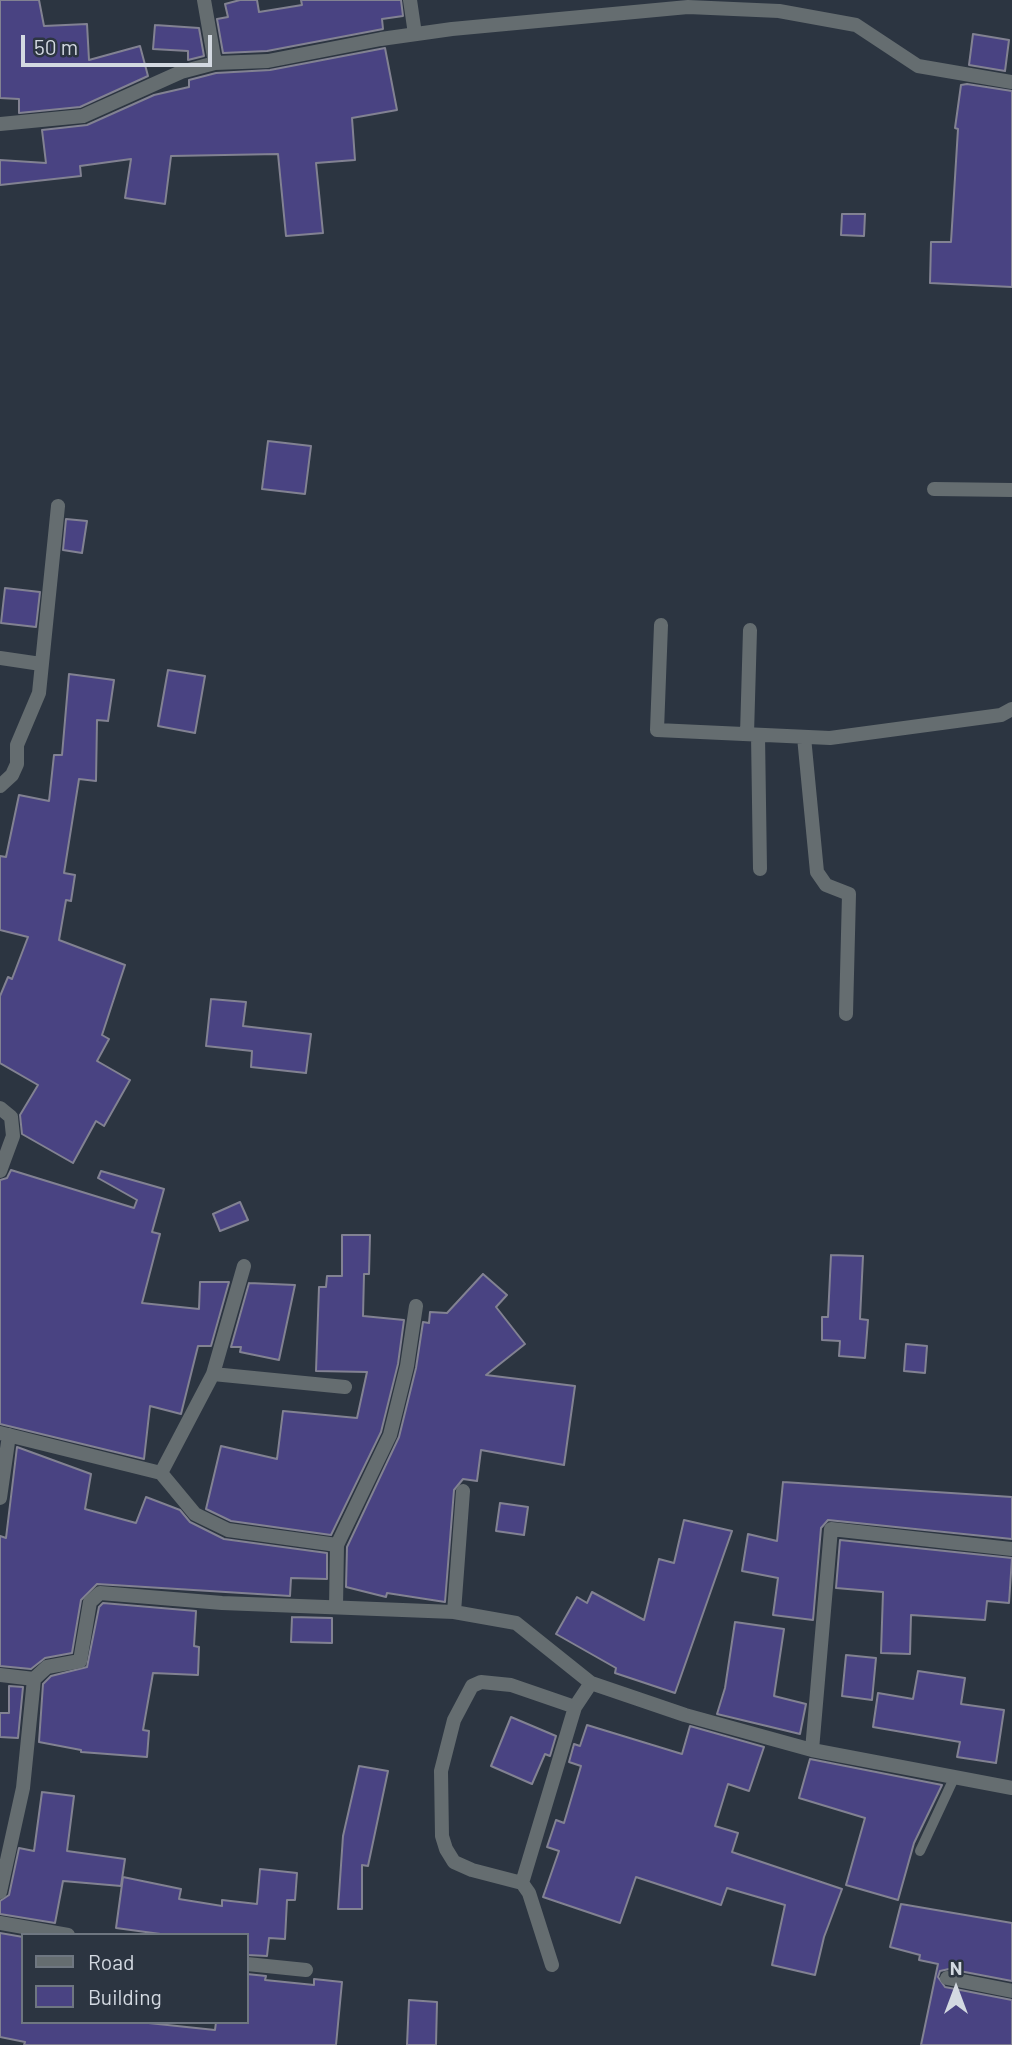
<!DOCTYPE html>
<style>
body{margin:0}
#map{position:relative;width:1012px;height:2045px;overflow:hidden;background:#2c3541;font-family:Barlow,sans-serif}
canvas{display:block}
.legend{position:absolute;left:21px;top:1933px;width:228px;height:91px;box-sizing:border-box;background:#2c3541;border:2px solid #6f7781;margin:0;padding:9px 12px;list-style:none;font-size:21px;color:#d3d9e1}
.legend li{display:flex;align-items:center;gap:14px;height:35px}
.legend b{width:35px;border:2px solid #6f7781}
.north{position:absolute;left:921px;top:1954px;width:70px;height:70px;-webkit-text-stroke:5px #2c3541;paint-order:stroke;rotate:0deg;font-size:19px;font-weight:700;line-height:28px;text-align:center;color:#d3d9e1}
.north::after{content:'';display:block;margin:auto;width:24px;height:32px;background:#d3d9e1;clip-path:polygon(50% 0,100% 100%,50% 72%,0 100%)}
.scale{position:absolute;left:21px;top:35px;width:191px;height:32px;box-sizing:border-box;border:4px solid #d3d9e1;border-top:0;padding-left:9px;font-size:21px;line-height:24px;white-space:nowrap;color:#d3d9e1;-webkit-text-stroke:5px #2c3541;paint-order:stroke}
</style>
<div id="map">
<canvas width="1012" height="2045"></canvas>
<ul class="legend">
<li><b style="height:9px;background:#656d70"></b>Road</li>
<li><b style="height:19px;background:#494382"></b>Building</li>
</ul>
<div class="north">N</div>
<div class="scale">50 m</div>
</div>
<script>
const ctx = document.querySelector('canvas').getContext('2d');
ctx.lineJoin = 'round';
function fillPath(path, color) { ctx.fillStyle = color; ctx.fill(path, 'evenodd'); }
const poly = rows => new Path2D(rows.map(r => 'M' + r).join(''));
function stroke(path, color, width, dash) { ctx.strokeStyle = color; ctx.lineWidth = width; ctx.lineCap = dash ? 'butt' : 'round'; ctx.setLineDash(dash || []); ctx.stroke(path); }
const building = poly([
 [0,0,39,0,44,26,87,24,89,60,140,46,148,76,80,107,19,113,19,99,0,98,0,0],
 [240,0,257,0,259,12,302,5,301,0,401,0,403,16,382,19,383,29,267,51,223,53,217,19,228,17,225,4,240,0],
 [155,25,199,28,204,56,188,60,188,51,153,49,155,25],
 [973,34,1009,40,1005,71,969,65,973,34],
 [385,48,397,110,352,118,355,160,316,163,323,233,286,236,278,154,171,156,165,204,125,198,131,159,80,166,81,176,0,185,0,160,46,163,42,130,87,125,154,95,189,87,189,80,216,73,270,70,385,48],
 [967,84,1012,91,1012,287,930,283,931,242,951,242,958,129,955,128,961,85,967,84],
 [842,214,865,214,864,236,841,235,842,214],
 [268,441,311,446,305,494,262,489,268,441],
 [66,519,87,521,82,553,63,550,66,519],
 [5,588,40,592,36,627,1,623,5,588],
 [168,670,205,676,195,733,158,726,168,670],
 [69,674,114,680,108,721,97,720,96,781,79,779,64,873,75,875,71,901,66,900,59,940,125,965,102,1035,109,1039,97,1061,130,1080,104,1126,96,1121,73,1163,22,1134,20,1115,38,1085,0,1063,0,996,8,977,12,979,28,937,0,930,0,856,6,857,19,795,49,801,54,755,62,755,69,674],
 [211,999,246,1002,243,1026,311,1034,306,1073,251,1067,252,1051,206,1046,211,999],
 [11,1170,134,1208,137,1200,98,1178,101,1171,164,1189,152,1232,160,1234,142,1303,199,1309,200,1282,229,1282,211,1346,198,1346,181,1414,150,1406,144,1459,0,1424,0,1180,7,1178,11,1170],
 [240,1202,248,1220,220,1231,213,1214,240,1202],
 [342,1235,370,1235,369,1274,364,1274,363,1316,404,1320,398,1364,381,1432,331,1535,231,1521,206,1509,221,1446,277,1459,283,1411,357,1418,367,1372,316,1371,319,1287,326,1287,327,1276,342,1276,342,1235],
 [831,1255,863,1256,860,1319,868,1320,865,1358,839,1356,840,1341,822,1340,822,1317,828,1317,831,1255],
 [483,1274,507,1295,496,1307,525,1344,486,1375,575,1386,564,1465,481,1450,477,1481,463,1479,454,1490,445,1602,387,1593,386,1597,346,1587,347,1547,399,1437,416,1368,423,1322,429,1323,430,1312,447,1313,483,1274],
 [249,1283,295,1285,279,1360,240,1352,241,1347,231,1347,249,1283],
 [906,1344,927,1346,925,1373,904,1371,906,1344],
 [17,1447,91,1474,85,1509,136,1523,146,1497,180,1510,190,1522,224,1539,327,1553,327,1579,291,1578,290,1596,97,1584,81,1600,72,1653,45,1658,31,1669,0,1666,0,1536,6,1538,17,1447],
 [783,1482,1012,1497,1012,1539,828,1520,821,1528,813,1620,773,1615,778,1578,742,1571,748,1534,777,1541,783,1482],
 [500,1503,528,1507,524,1535,496,1531,500,1503],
 [684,1520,732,1531,675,1693,615,1673,616,1668,556,1634,577,1597,587,1603,592,1592,644,1620,659,1559,674,1563,684,1520],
 [840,1540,1012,1558,1009,1603,987,1601,985,1620,911,1615,910,1654,881,1653,883,1592,836,1588,840,1540],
 [103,1603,196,1611,194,1646,199,1647,198,1675,153,1673,143,1730,149,1731,147,1757,81,1752,81,1750,39,1742,43,1684,51,1676,87,1667,99,1607,103,1603],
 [292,1617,332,1618,332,1643,291,1642,292,1617],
 [735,1622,784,1629,774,1696,806,1704,800,1734,717,1714,725,1688,735,1622],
 [846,1655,876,1658,872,1700,842,1696,846,1655],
 [918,1671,965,1678,961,1704,1004,1710,996,1763,957,1757,960,1742,873,1727,878,1693,913,1699,918,1671],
 [9,1686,23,1687,18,1738,0,1737,0,1713,9,1713,9,1686],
 [511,1717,556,1736,550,1756,545,1754,532,1784,491,1766,511,1717],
 [587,1725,682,1754,690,1726,764,1747,749,1791,728,1784,715,1826,738,1833,732,1852,842,1889,824,1937,815,1975,772,1965,785,1905,727,1888,721,1905,636,1877,620,1923,543,1897,559,1851,547,1847,556,1820,564,1823,581,1766,569,1762,574,1744,580,1746,587,1725],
 [810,1759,942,1785,914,1843,898,1900,846,1885,865,1818,799,1798,810,1759],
 [359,1766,388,1771,368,1866,362,1865,362,1909,338,1909,343,1836,359,1766],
 [42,1792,74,1796,67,1851,125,1859,121,1886,63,1881,55,1923,0,1914,0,1901,9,1895,19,1848,34,1851,42,1792],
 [260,1869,297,1873,295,1900,287,1900,285,1939,269,1938,267,1956,247,1955,247,1935,168,1935,116,1928,123,1877,181,1889,179,1899,222,1906,222,1900,257,1904,260,1869],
 [901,1904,1012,1923,1012,1981,949,1969,940,1971,938,1977,945,1987,1012,2000,1012,2045,921,2045,938,1964,919,1960,920,1955,890,1947,901,1904],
 [0,1933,23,1937,23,2022,139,2022,215,2030,216,2022,247,2022,247,1974,266,1976,265,1980,314,1985,314,1979,342,1982,336,2045,24,2045,25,2042,0,2037,0,1933],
 [409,2000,437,2002,436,2045,407,2045,409,2000]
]);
const lane = poly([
 [920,1851,955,1776]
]);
const street = poly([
 [204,0,215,63],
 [410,0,415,34],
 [0,124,83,116,181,72,215,63,268,61,381,39,452,29,688,7,779,11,856,25,918,66,1012,82],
 [934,489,1012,490],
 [661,625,657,730,830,738,1001,715,1012,709],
 [0,658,41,664],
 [747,734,750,630],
 [758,735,760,869],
 [804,737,817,872,826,885,849,894,846,1014],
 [0,786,12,775,17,764,17,745,39,693,58,506],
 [0,1108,11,1117,13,1136,0,1171],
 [213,1374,345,1387],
 [0,1433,161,1473,195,1514,228,1530,337,1545,390,1435,407,1366,416,1306],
 [161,1473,213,1374,244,1266],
 [0,1498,9,1435],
 [336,1607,337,1545],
 [454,1612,463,1491],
 [0,1675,34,1679],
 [812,1750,831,1529,1012,1549],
 [522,1883,575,1707,591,1683],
 [0,1892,23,1788,34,1679,47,1667,80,1661,90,1602,100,1593,222,1603,454,1612,516,1623,591,1683,685,1715,812,1750,1012,1788],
 [0,1923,68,1935],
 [247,1964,306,1970],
 [552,1965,529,1893,522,1883,472,1870,454,1862,446,1849,442,1836,441,1771,454,1720,472,1686,481,1682,511,1685,575,1707],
 [947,1978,1012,1991]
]);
fillPath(building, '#494382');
stroke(building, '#828292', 2);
stroke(lane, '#656d70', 10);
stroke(street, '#656d70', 14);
</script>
